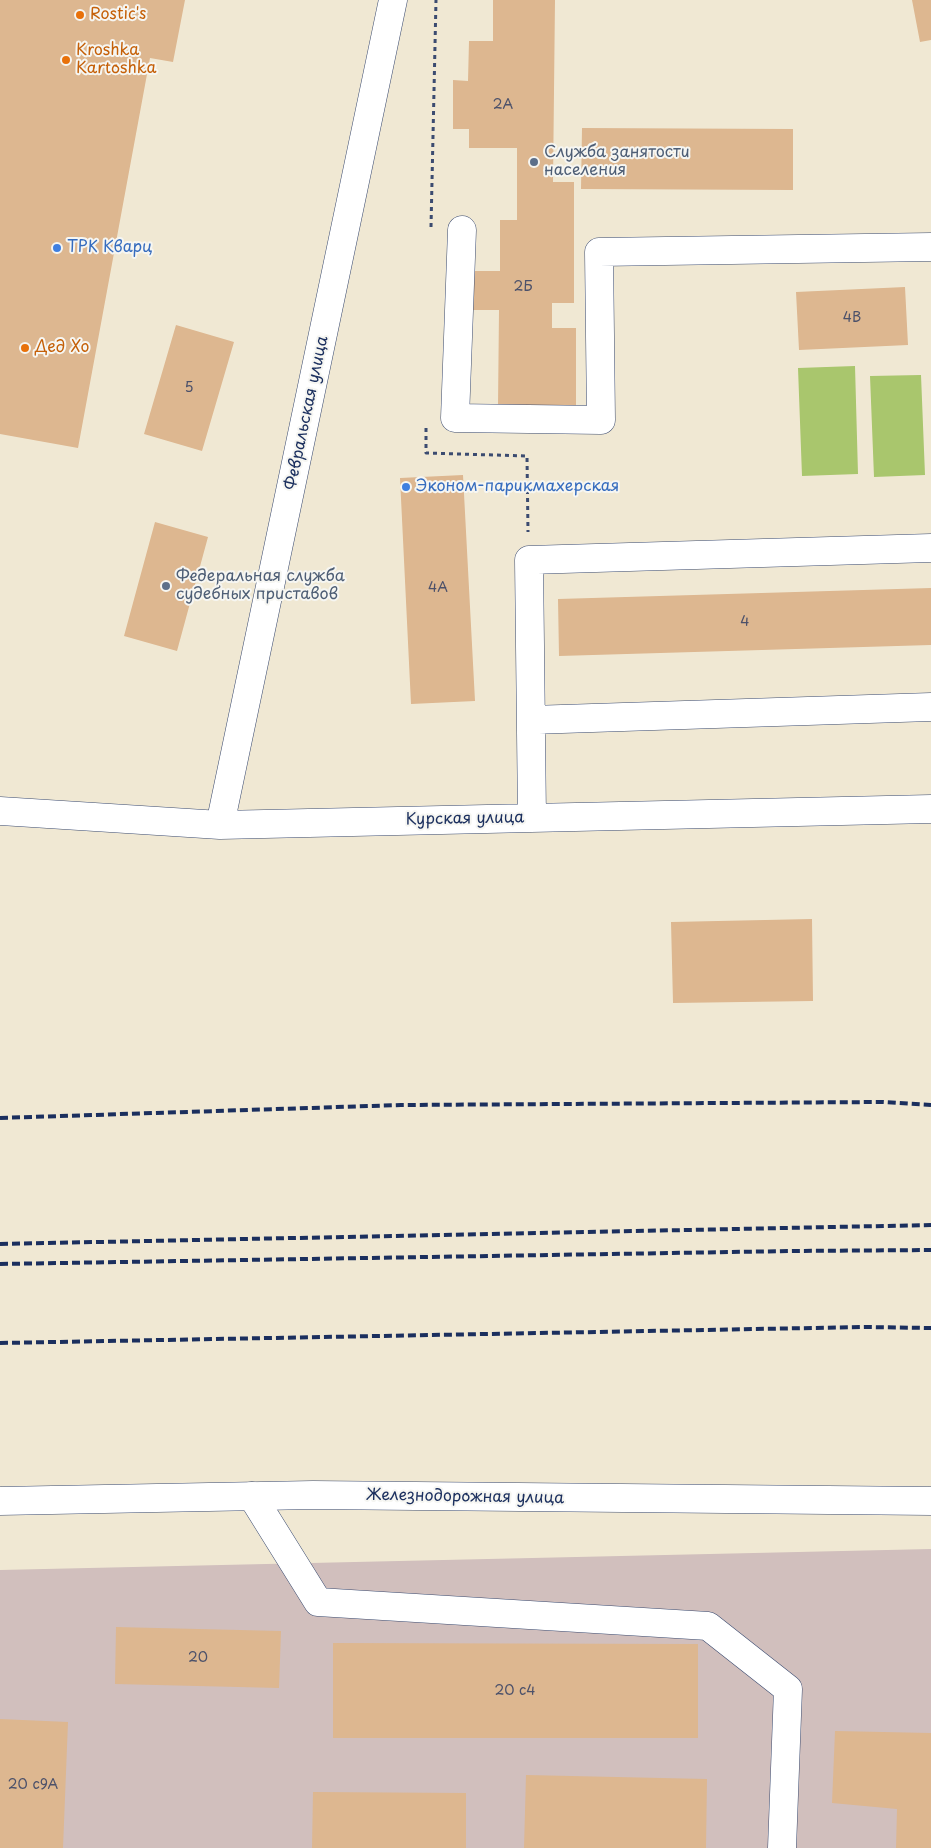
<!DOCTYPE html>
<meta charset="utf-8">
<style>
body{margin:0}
canvas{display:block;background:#f0e8d3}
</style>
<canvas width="931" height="1848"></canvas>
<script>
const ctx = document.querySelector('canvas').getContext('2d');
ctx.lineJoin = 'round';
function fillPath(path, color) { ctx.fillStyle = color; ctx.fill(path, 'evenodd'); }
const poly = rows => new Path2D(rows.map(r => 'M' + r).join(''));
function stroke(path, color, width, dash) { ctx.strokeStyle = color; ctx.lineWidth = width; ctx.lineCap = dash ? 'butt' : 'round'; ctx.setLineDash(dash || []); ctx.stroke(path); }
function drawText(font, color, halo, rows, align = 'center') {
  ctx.font = font + ' "Playpen Sans",sans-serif'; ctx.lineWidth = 4; ctx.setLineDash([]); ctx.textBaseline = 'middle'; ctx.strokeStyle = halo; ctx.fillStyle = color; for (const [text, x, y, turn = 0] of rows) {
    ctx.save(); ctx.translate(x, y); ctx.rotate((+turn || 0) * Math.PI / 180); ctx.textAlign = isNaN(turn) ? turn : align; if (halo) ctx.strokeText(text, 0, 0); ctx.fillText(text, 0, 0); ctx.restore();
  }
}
const industrial = poly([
 [931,1549,931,1848,0,1848,0,1570]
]);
const green = poly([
 [855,366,858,474,802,476,798,368],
 [921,375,925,475,874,477,870,376]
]);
const building = poly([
 [0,0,185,0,173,62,150,58,78,448,0,434],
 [493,0,555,0,553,182,574,182,574,303,552,303,552,328,576,328,576,406,498,406,499,310,473,310,473,271,500,271,500,220,517,220,517,148,469,148,469,129,453,129,453,80,468,81,469,41,493,41],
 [912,0,931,0,931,40,920,42],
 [582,128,793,129,793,190,581,189],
 [905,287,908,345,799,350,796,292],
 [176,325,234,342,202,451,144,434],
 [463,475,475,701,411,704,400,478],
 [155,522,208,537,177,651,124,636],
 [931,588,931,645,559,656,558,599],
 [812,919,813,1001,673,1003,671,922],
 [116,1627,281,1631,279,1688,115,1684],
 [333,1643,698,1644,698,1738,333,1738],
 [0,1719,68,1722,63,1848,0,1848],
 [835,1731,931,1733,931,1848,896,1848,897,1809,832,1803],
 [526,1775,707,1779,706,1848,524,1848],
 [313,1792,466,1793,466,1848,312,1848]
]);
const path = poly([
 [431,227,436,0],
 [426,428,426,453,527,456,528,532]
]);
const minor = poly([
 [462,230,455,418,601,420,599,252,931,247],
 [531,720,931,707],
 [0,811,220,825,931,809],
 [532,818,529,560,931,548],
 [220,825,393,0],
 [252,1496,318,1602,708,1626,788,1689,782,1848]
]);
const major = poly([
 [0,1501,313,1495,931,1501]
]);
const rail = poly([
 [0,1118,401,1105,883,1102,931,1105],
 [0,1244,931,1225],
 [0,1264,793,1251,931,1250],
 [0,1343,865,1327,931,1328]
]);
const markers = [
 [80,15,5,"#e8710a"],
 [66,60,5,"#e8710a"],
 [534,162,5,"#5c6f8a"],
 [57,248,5,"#3f7fe0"],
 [25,348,5,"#e8710a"],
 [406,487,5,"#3f7fe0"],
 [166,586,5,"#5c6f8a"]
];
const numberNames = [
 ["2А",503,105],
 ["2Б",523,287],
 ["4В",852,318],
 ["5",189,388],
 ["4А",438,588],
 ["4",745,622],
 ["20",198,1658],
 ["20 с4",515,1691],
 ["20 с9А",33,1785]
];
const foodNames = [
 ["Rostic's",90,15],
 ["Kroshka",76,51],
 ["Kartoshka",76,69],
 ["Дед Хо",35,348]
];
const serviceNames = [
 ["Служба занятости",544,153],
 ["населения",544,171],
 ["Федеральная служба",176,577],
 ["судебных приставов",176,595]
];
const shopNames = [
 ["ТРК Кварц",67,248],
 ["Эконом-парикмахерская",416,487]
];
const streetNames = [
 ["Февральская улица",307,413,-78],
 ["Курская улица",465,819,-1],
 ["Железнодорожная улица",465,1497,1]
];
fillPath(industrial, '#d1bfbd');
fillPath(green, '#a9c66d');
fillPath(building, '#ddb790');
stroke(minor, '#3b4b70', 29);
stroke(major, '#3b4b70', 29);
stroke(path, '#3b4b70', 3, [4, 4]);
stroke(minor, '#fff', 28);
stroke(major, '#fff', 28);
stroke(rail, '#1b2f5e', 4, [8, 4]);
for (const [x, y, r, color] of markers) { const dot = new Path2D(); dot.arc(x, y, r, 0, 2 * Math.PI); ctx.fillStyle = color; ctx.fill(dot); stroke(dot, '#f6f6f2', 2); }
drawText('14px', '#4c516a', null, numberNames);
drawText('16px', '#c56008', '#f6f6f2', foodNames, 'left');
drawText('16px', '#4e5e75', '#f6f6f2', serviceNames, 'left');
drawText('16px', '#366cbe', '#f6f6f2', shopNames, 'left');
drawText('16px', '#1b2f5e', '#f6f6f2', streetNames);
</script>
